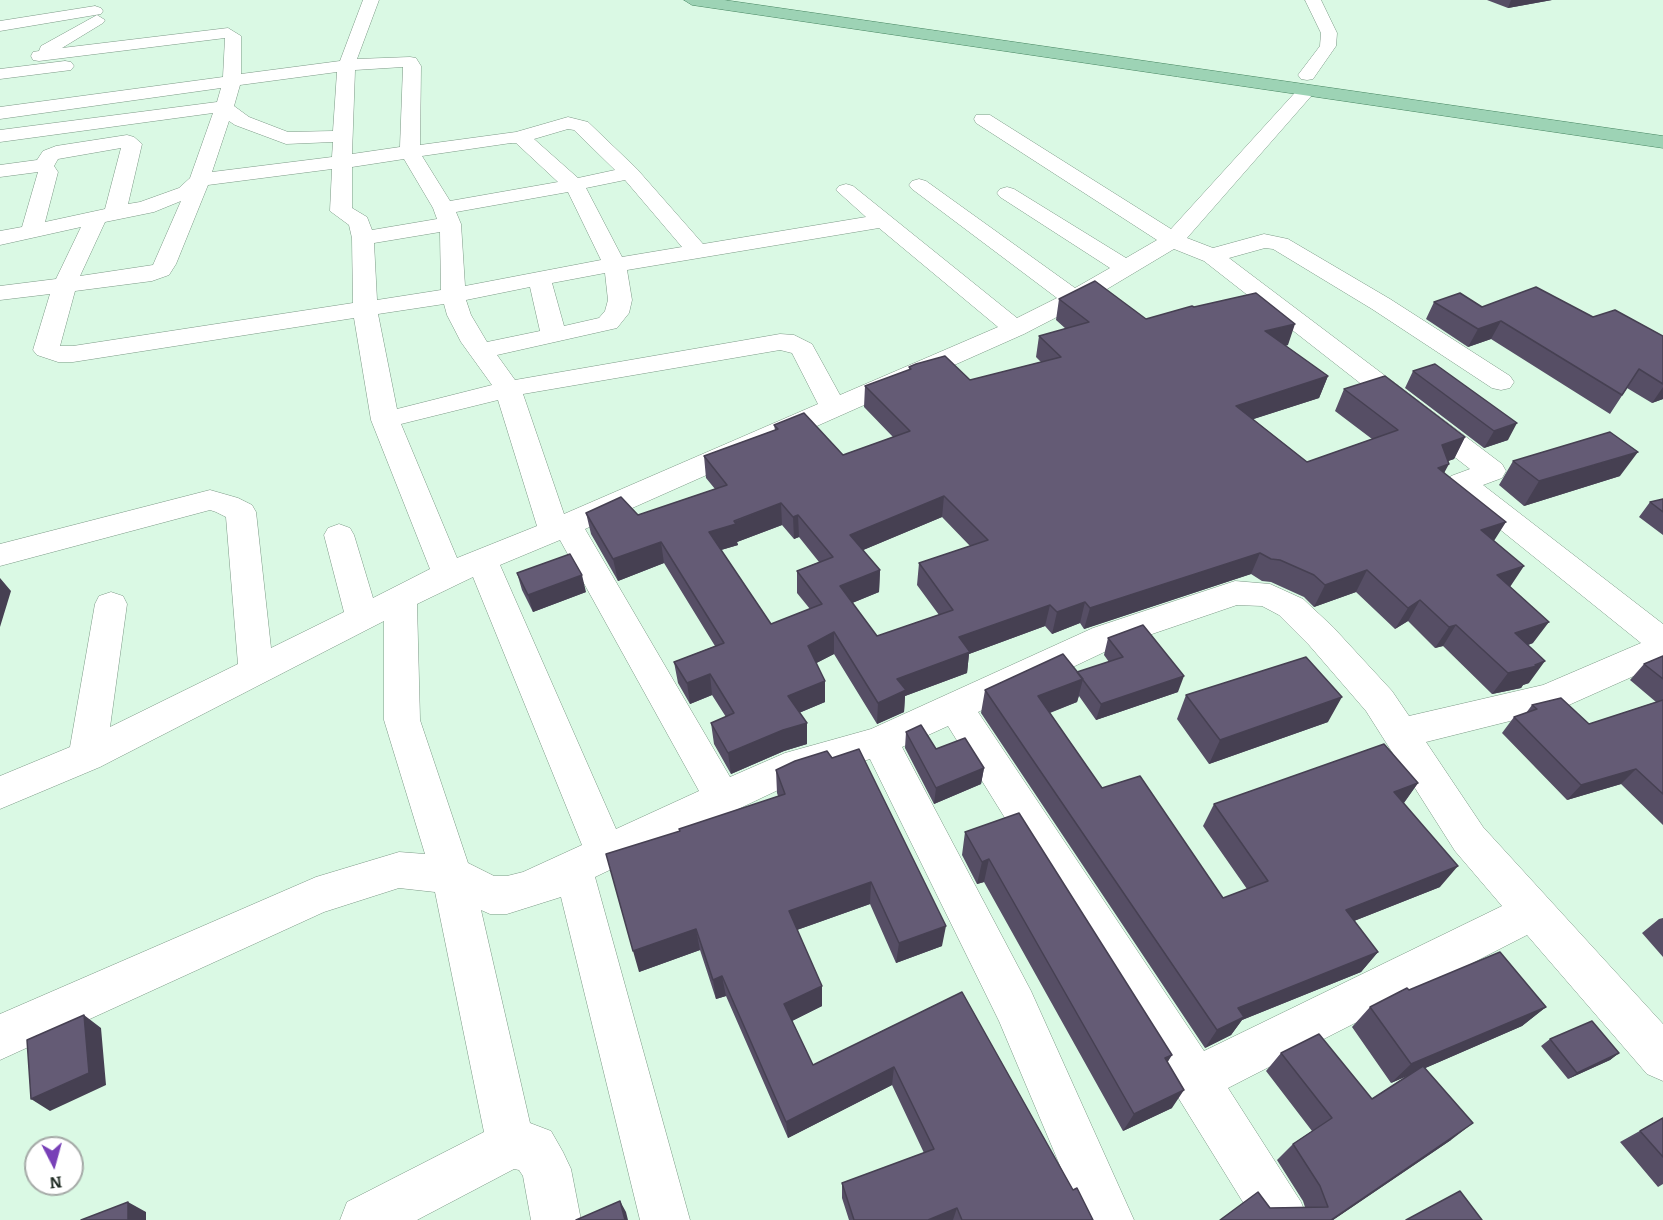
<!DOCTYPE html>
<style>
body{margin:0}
#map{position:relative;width:1663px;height:1220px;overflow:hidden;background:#daf9e4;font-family:Bitter,serif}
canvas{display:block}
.north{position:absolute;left:24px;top:1136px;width:60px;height:60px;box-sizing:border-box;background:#fff;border:2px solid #a5aaa7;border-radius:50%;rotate:174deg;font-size:16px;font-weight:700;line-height:24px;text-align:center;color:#1f2b23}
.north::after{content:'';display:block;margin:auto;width:21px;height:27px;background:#7840b7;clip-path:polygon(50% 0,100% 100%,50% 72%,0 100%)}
</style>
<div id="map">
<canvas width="1663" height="1220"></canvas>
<div class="north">N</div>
</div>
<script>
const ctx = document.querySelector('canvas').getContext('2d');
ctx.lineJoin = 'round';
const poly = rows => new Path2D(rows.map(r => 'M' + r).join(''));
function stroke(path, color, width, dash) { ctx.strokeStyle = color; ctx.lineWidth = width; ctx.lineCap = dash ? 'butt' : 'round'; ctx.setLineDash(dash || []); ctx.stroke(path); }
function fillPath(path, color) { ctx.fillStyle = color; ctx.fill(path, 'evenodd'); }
const minor = poly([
 [363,0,379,0,357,59,410,57,416,58,421,66,420,145,516,132,568,117,588,122,637,169,703,244,866,217,836,190,839,186,846,184,853,186,1017,318,1057,298,912,189,909,185,912,181,919,179,926,181,1075,288,1110,268,1000,197,997,193,1000,189,1007,187,1014,189,1126,258,1157,240,976,123,974,119,976,115,990,115,1171,229,1301,86,1313,86,1316,90,1313,94,1187,238,1213,248,1264,234,1288,239,1390,299,1510,376,1514,382,1510,388,1501,390,1492,388,1372,309,1273,249,1265,248,1229,258,1502,464,1506,471,1502,478,1483,485,1663,624,1663,663,1562,708,1426,742,1483,827,1663,1024,1663,1081,1647,1074,1527,935,1228,1088,1301,1202,1308,1220,1254,1220,948,726,902,747,1031,991,1134,1220,1083,1220,999,1021,870,759,795,782,595,877,690,1220,640,1220,561,897,507,914,490,914,481,910,530,1123,551,1131,563,1152,571,1169,581,1220,531,1220,523,1176,519,1170,514,1169,417,1220,340,1220,347,1202,484,1132,435,892,399,888,324,912,0,1060,0,1014,316,877,399,852,425,854,384,720,384,621,100,767,0,809,0,776,70,747,95,604,99,596,111,592,123,596,127,604,110,727,238,664,226,517,216,512,210,510,0,566,0,544,210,490,238,498,252,505,256,512,271,648,344,612,324,535,328,528,339,524,350,528,354,535,373,598,430,569,371,420,354,318,73,362,58,362,37,355,33,350,50,294,0,300,0,286,56,279,81,227,0,245,0,231,22,227,38,172,0,177,0,165,37,160,43,151,56,146,127,135,134,137,142,144,128,204,140,202,179,188,190,178,213,113,0,142,0,130,217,102,221,88,0,119,0,107,223,77,225,38,39,61,33,60,31,56,33,52,39,51,41,46,97,15,105,20,103,23,62,48,228,28,241,36,241,74,340,61,363,0],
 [403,67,400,147,352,154,355,70,403,67],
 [337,72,333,131,288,132,249,117,234,106,240,85,337,72],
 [229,121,235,125,286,144,333,142,332,157,212,172,229,121],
 [568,129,574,130,615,170,578,178,534,139,568,129],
 [511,143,516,143,558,182,450,201,422,156,511,143],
 [121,148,105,209,45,222,58,172,54,166,58,159,121,148],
 [404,159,433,208,437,219,372,230,367,217,352,208,352,167,404,159],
 [332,169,330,211,349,225,352,238,353,303,73,346,60,346,75,291,152,281,169,275,176,264,208,185,332,169],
 [625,180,682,247,622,257,586,188,625,180],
 [568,192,601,260,465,286,461,224,456,212,568,192],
 [181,201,153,265,80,276,105,222,154,212,181,201],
 [879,228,998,327,840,395,812,344,794,335,780,334,515,380,497,355,617,328,629,313,632,300,627,270,879,228],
 [440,232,441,290,377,300,374,243,440,232],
 [1174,249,1204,261,1470,469,1451,476,1446,483,1451,490,1641,643,1543,685,1409,716,1392,691,1333,627,1303,599,1270,584,1235,581,1093,628,871,729,785,753,730,777,585,529,1024,334,1082,304,1174,249],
 [605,273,608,300,605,311,599,318,564,326,552,283,605,273],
 [530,287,540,331,487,342,471,315,466,300,530,287],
 [444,304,447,315,461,342,492,385,397,409,378,314,444,304],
 [780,350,792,353,818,404,564,514,523,394,780,350],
 [498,400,537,526,457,558,401,424,498,400],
 [560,540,699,791,616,829,500,565,560,540],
 [473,577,582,845,523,872,507,876,494,876,468,863,420,720,417,604,473,577],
 [1237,605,1262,606,1279,615,1309,645,1366,711,1455,851,1502,906,1204,1051,978,712,1117,646,1237,605],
 [1305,0,1321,0,1337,33,1336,46,1313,79,1307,80,1301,79,1298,75,1320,46,1321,33,1305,0],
 [95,6,101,8,103,11,101,14,0,31,0,21,95,6],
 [65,61,71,62,74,66,71,70,0,79,0,69,65,61]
]);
const major = poly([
 [684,0,724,0,1663,136,1663,148,692,5,684,0]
]);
const wall = poly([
 [1487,0,1552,0,1508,8],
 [1059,299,1146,319,1194,307,1288,345,1285,346,1328,376,1319,398,1253,419,1307,462,1372,439,1335,411,1344,389,1465,437,1454,459,1448,461,1444,473,1494,541,1510,587,1533,643,1528,645,1529,683,1523,685,1521,688,1492,694,1443,646,1435,648,1408,621,1395,629,1356,592,1314,607,1304,597,1271,582,1262,581,1251,574,1084,629,1080,623,1052,634,1045,626,969,654,967,673,905,696,904,712,877,724,834,654,816,663,825,681,825,702,799,713,807,744,784,751,731,774,714,744,711,723,726,717,712,695,690,704,678,683,674,662,715,646,664,563,618,581,591,534,586,513,638,515,715,489,706,478,704,456,775,430,774,425,843,455,893,437,864,407,865,386,909,370,909,367,970,380,1041,362,1036,357,1039,336,1066,329,1056,320],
 [942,517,970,546,919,563,917,585,939,615,877,636,852,603,879,592,880,570,863,550],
 [782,525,794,539,799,537,819,562,797,571,797,593,810,609,771,624,721,550,738,545,737,542],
 [1434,302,1593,317,1663,336,1663,399,1652,403,1627,388,1610,414,1491,339,1468,347,1426,319],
 [1413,371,1508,440,1484,448,1405,388],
 [1513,461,1620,476,1524,506,1499,485],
 [1663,499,1663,535,1639,517,1650,502],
 [517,573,586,592,533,612,522,590],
 [1108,638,1178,692,1096,720,1079,696,1077,702,1050,713,1102,788,1223,898,1247,889,1203,826,1214,804,1418,783,1404,803,1440,887,1354,921,1378,952,1361,972,1242,1020,1231,1035,1205,1048,981,713,985,690,1077,672,1109,662,1104,655],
 [1663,656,1663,825,1621,784,1567,800,1502,733,1514,717,1526,713,1532,705,1589,724,1656,702,1630,680,1644,664],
 [1186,695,1328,722,1209,764,1177,719],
 [906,732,936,749,984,768,981,784,934,804,905,748],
 [776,770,942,946,896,963,870,904,797,930,822,1006,792,1021,813,1065,962,992,1073,1190,1093,1220,849,1220,842,1198,842,1183,924,1153,892,1085,788,1138,726,996,716,999,700,950,639,972,680,831,778,796,777,793],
 [965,832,1167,1062,1172,1108,1123,1131,984,882,977,884,962,855],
 [1663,918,1663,957,1642,933,1659,919],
 [1409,990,1546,1007,1522,1026,1425,1068,1451,1140,1333,1220,1220,1220,1270,1208,1305,1207,1303,1201,1277,1160,1293,1144,1312,1131,1266,1071,1281,1053,1372,1099,1407,1076,1391,1083,1352,1027,1370,1007],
 [1550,1039,1619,1053,1610,1060,1568,1079,1541,1046],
 [1663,1118,1663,1184,1658,1187,1620,1142]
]);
const shadedWall = poly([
 [1511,0,1552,0,1508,8],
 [1501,321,1491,339,1468,347,1478,329],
 [1295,324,1288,345,1258,352,1265,331],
 [1328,376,1319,398,1229,427,1236,406],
 [1663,387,1663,399,1652,403],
 [1517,423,1508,440,1484,448,1494,431],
 [1465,437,1454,459,1431,467,1442,445],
 [1638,452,1620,476,1524,506,1539,481],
 [1449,464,1437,486,1438,468],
 [944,496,942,517,849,556,850,535],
 [781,503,782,525,737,542,738,545,711,553,709,532],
 [798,515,799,537,794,539,793,517],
 [1506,522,1492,544,1481,530],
 [661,542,664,563,618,581,613,559],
 [1260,553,1251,574,1084,629,1090,608],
 [1524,566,1510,587,1497,575],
 [880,570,879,592,840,608,840,586],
 [1367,570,1356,592,1314,607,1325,585],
 [582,575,586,592,533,612,528,595],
 [0,578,11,591,0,627],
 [1420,600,1408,621,1395,629,1408,608],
 [1085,602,1080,623,1052,634,1057,612],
 [1050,605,1045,626,969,654,967,673,905,696,904,712,877,724,878,703,897,679,959,637],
 [1549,622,1533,643,1500,655,1515,633],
 [1456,625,1443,646,1435,648,1449,627],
 [834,632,834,654,809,667,808,646],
 [1545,661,1529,683,1523,685,1521,688,1492,694,1508,673],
 [710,674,712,695,690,704,687,683],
 [1184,676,1178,692,1096,720,1101,704],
 [1083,679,1077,702,1033,719,1038,696],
 [825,681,825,702,789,717,788,696],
 [1342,697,1328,722,1209,764,1220,740],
 [807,723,807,744,784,751,731,774,728,753,783,730],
 [984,768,981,784,934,804,936,788],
 [1636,769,1621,784,1567,800,1581,785],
 [1418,783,1402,805,1394,792],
 [989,859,984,882,977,884,982,862],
 [1458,866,1440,887,1331,930,1346,910],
 [871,882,870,904,791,932,789,911],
 [946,926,942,946,896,963,899,943],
 [696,929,700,950,639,972,633,951],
 [1378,952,1361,972,1242,1020,1231,1035,1205,1048,1217,1030,1238,1008],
 [722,976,726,996,716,999,713,980],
 [822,986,822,1006,786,1024,784,1004],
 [1546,1007,1522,1026,1391,1083,1411,1064],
 [84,1015,101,1028,106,1085,50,1111,31,1099],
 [1619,1053,1610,1060,1568,1079,1577,1073],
 [1172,1055,1161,1073,1165,1058],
 [894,1067,892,1085,788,1138,786,1122],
 [1184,1090,1172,1108,1123,1131,1134,1114],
 [1473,1123,1451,1140,1333,1220,1331,1220],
 [620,1201,626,1212,628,1220,625,1220],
 [128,1202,146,1212,146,1220,128,1220],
 [957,1208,953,1220,928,1220]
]);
const building = poly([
 [1095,281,1146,319,1192,306,1194,307,1256,293,1295,324,1265,331,1328,376,1236,406,1307,462,1398,430,1344,389,1385,376,1465,437,1442,445,1449,464,1438,468,1506,522,1481,530,1524,566,1497,575,1549,622,1515,633,1545,661,1535,665,1537,666,1508,673,1456,625,1449,627,1420,600,1408,608,1367,570,1325,585,1314,575,1280,560,1271,559,1260,553,1090,608,1085,602,1057,612,1050,605,959,637,970,652,897,679,906,690,878,703,834,632,808,646,825,681,788,696,807,723,783,730,728,753,711,723,734,713,710,674,687,683,674,662,724,643,661,542,613,559,586,513,621,497,638,515,727,485,704,456,778,429,774,425,804,413,843,455,910,431,865,386,911,369,909,367,916,364,945,356,970,380,1061,357,1039,336,1089,322,1059,299,1095,281],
 [944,496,988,540,919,563,953,610,877,636,840,586,880,570,850,535,944,496],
 [781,503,793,517,798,515,833,557,797,571,822,604,771,624,709,532,736,524,734,521,781,503],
 [1536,287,1593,317,1615,310,1663,336,1663,384,1639,369,1622,395,1501,321,1478,329,1434,302,1460,293,1482,307,1536,287],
 [1435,364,1517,423,1494,431,1413,371,1435,364],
 [1610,432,1638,452,1539,481,1513,461,1610,432],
 [1663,499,1663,512,1650,502,1663,499],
 [570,554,582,575,528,595,517,573,570,554],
 [1143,625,1184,676,1101,704,1077,672,1123,657,1108,638,1143,625],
 [1063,654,1083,679,1038,696,1102,788,1140,776,1223,898,1268,881,1214,804,1384,744,1418,783,1394,792,1458,866,1346,910,1378,952,1238,1008,1244,1017,1217,1030,985,690,1063,654],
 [1663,656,1663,679,1644,664,1663,656],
 [1306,657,1342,697,1220,740,1186,695,1306,657],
 [1561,698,1589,724,1663,700,1663,794,1636,769,1581,785,1514,717,1537,709,1532,705,1561,698],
 [921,725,936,749,965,738,984,768,936,788,906,732,921,725],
 [859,749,946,926,899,943,871,882,789,911,822,986,784,1004,813,1065,962,992,1073,1190,1077,1188,1093,1220,962,1220,957,1208,928,1220,854,1220,842,1183,934,1149,894,1067,786,1122,722,976,713,980,696,929,633,951,606,854,680,831,679,829,785,794,776,770,795,761,827,751,832,758,859,749],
 [1019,813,1172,1055,1165,1058,1184,1090,1134,1114,989,859,982,862,965,832,1019,813],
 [1500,952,1546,1007,1411,1064,1370,1007,1407,988,1409,990,1500,952],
 [84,1015,89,1073,31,1099,27,1040,84,1015],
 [1592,1021,1619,1053,1577,1073,1550,1039,1592,1021],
 [1319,1034,1372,1099,1423,1066,1473,1123,1331,1220,1220,1220,1258,1192,1270,1208,1328,1207,1320,1186,1293,1144,1332,1118,1281,1053,1319,1034],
 [1663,1118,1663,1157,1640,1131,1663,1118],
 [1460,1191,1482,1220,1406,1220,1460,1191],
 [620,1201,625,1220,576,1220,620,1201],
 [128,1202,128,1220,81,1220,128,1202]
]);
stroke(minor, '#7c9986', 1);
stroke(major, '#478561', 1);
fillPath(minor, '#fff');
fillPath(major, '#9dd3b5');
fillPath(wall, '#564e65');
fillPath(shadedWall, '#464052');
fillPath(building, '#645b75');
stroke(building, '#464052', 1.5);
</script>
